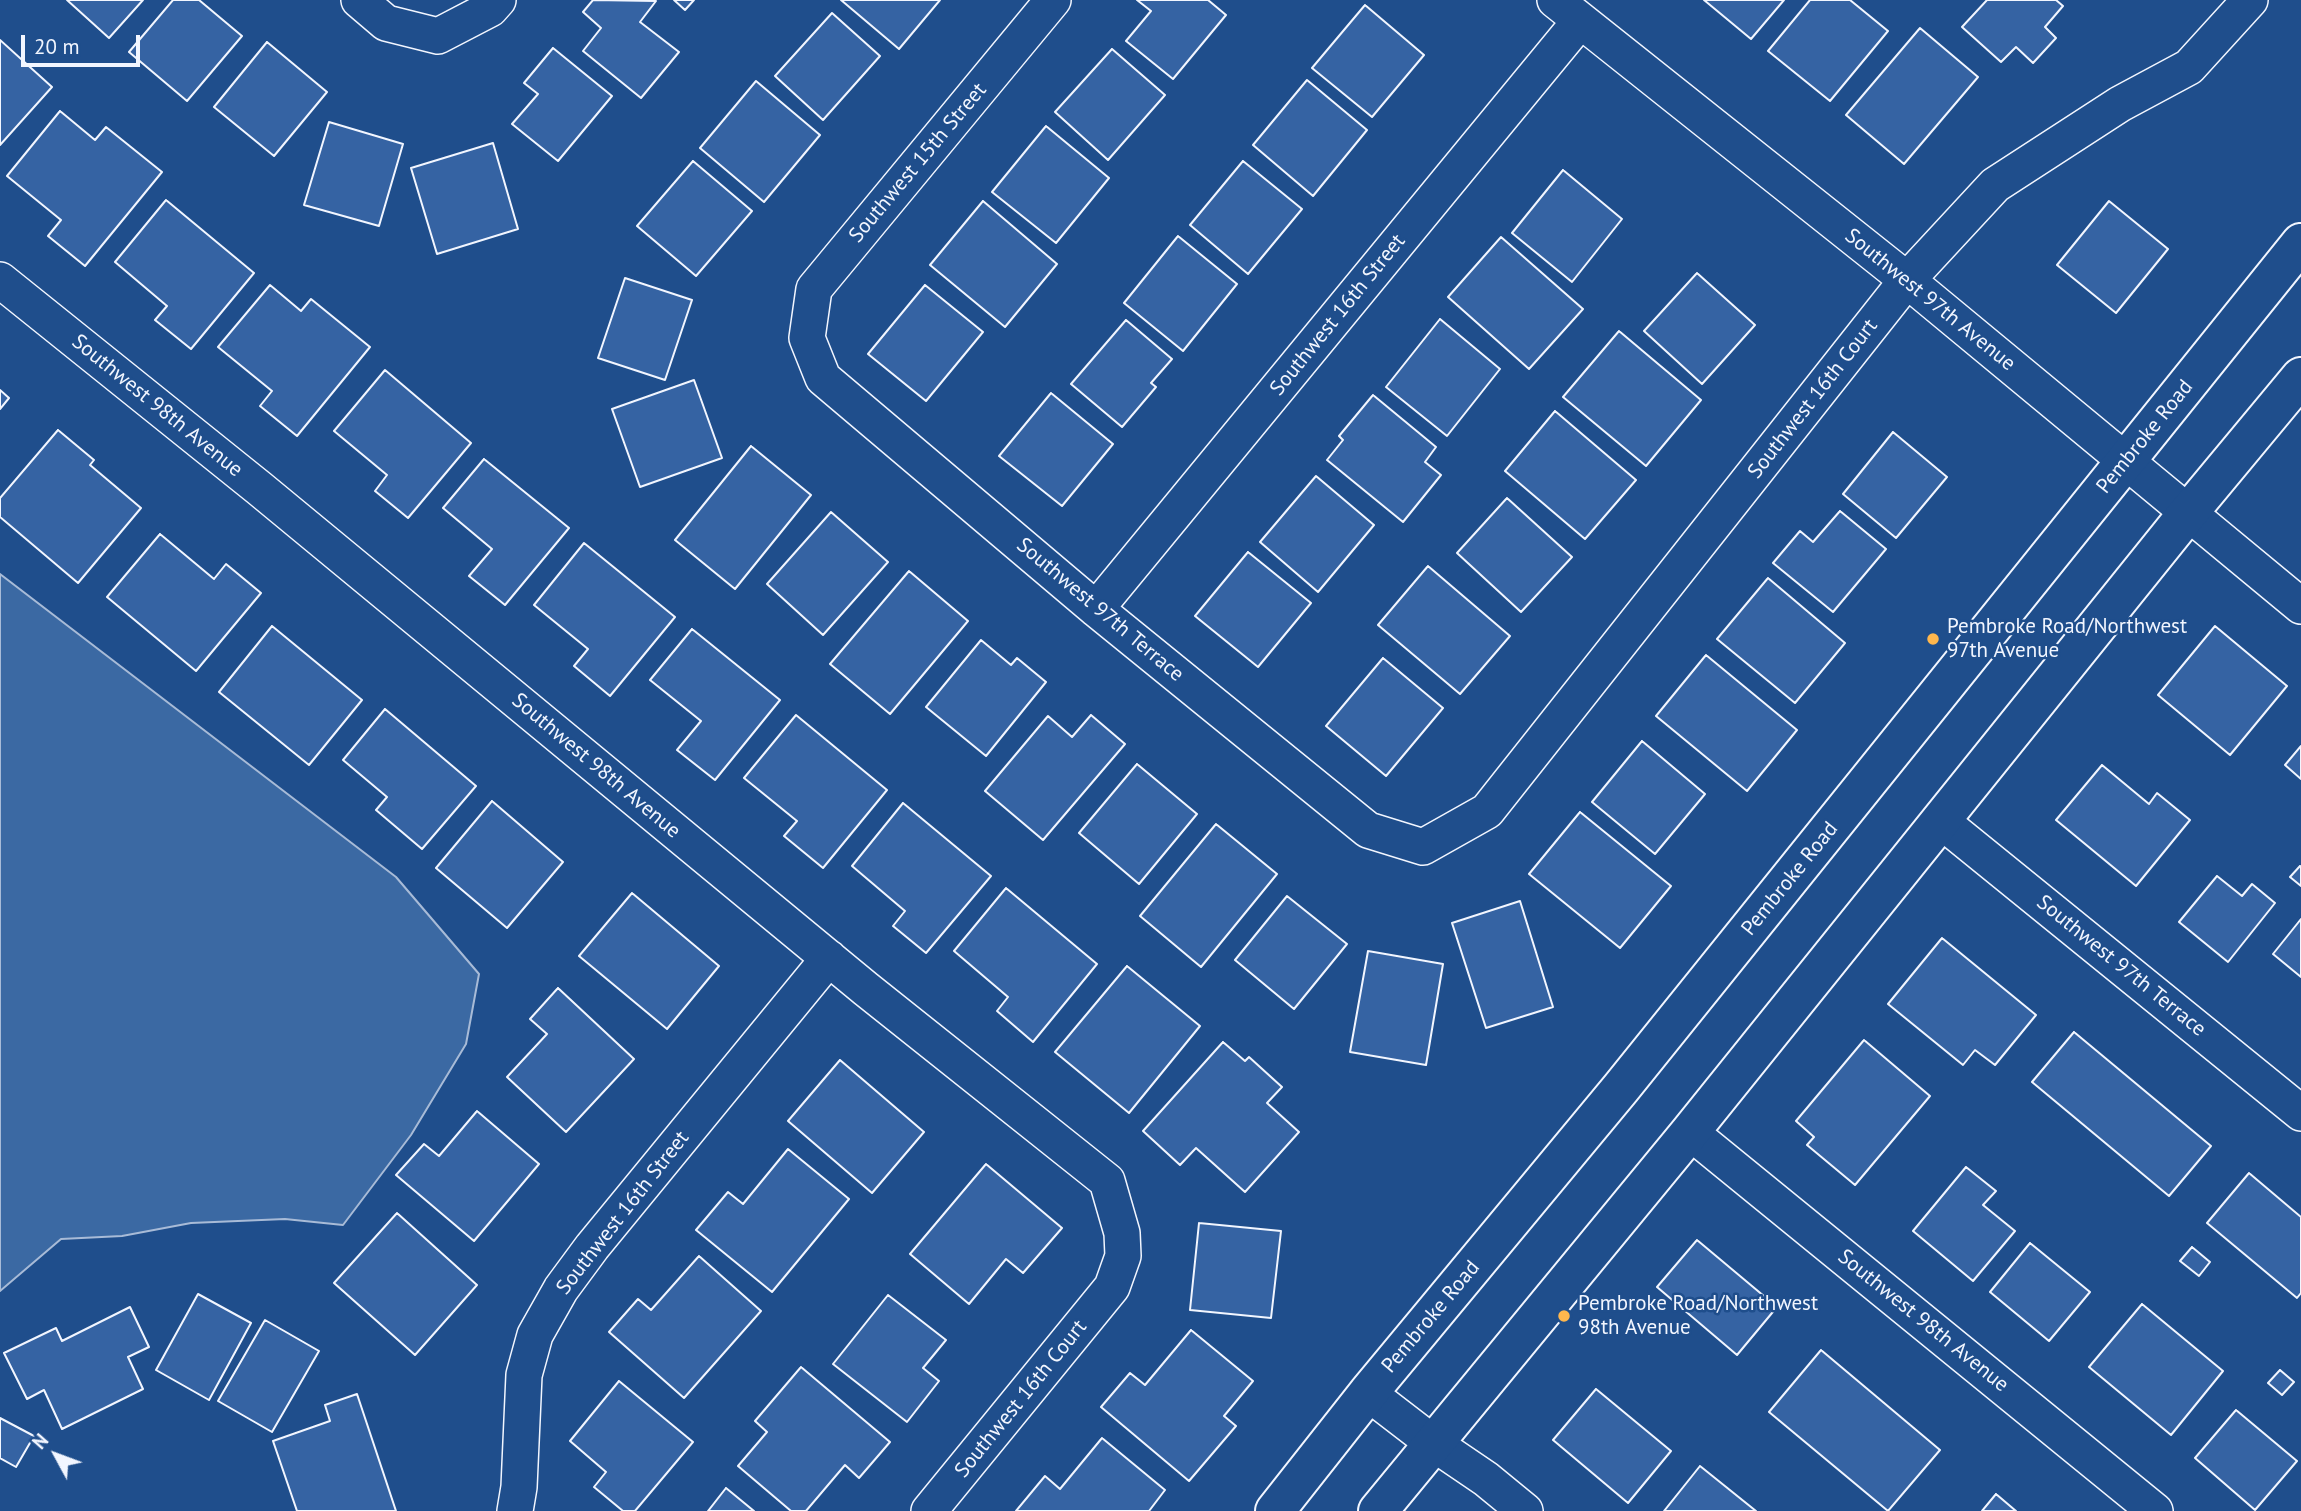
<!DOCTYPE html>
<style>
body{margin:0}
#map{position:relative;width:2301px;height:1511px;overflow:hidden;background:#1f4e8c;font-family:"PT Sans",sans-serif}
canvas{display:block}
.north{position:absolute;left:21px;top:1420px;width:70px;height:70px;-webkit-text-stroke:5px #1f4e8c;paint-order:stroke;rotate:311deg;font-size:19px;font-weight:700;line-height:28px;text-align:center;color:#f2f6ff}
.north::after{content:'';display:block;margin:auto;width:24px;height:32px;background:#f2f6ff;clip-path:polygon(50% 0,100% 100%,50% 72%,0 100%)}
.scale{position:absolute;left:21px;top:35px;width:119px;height:32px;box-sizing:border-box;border:4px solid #f2f6ff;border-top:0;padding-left:9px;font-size:21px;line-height:24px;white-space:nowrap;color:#f2f6ff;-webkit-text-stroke:5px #1f4e8c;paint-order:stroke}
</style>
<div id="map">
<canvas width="2301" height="1511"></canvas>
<div class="north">N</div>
<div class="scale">20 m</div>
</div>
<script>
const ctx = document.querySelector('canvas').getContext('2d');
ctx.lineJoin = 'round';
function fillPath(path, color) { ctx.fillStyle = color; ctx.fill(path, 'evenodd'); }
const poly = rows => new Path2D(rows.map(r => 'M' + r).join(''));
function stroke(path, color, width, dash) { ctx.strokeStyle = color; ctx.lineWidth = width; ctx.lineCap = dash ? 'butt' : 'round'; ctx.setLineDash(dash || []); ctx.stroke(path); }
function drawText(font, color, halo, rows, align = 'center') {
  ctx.font = font + ' "PT Sans",sans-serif'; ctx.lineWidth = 5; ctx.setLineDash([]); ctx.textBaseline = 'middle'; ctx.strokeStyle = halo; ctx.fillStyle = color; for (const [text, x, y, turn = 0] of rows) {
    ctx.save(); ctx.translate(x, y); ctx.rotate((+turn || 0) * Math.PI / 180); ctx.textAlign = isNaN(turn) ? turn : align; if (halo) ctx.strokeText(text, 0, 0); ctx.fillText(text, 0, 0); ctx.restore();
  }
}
const water = poly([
 [0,574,396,877,479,974,466,1044,411,1135,343,1225,285,1219,191,1223,122,1236,61,1239,0,1291,0,574]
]);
const building = poly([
 [67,0,143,0,109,38,67,0],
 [173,0,199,0,242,36,187,101,129,52,173,0],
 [593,0,656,1,640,22,679,52,641,98,583,51,601,28,583,12,593,0],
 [674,0,694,0,685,10,674,0],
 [841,0,940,0,899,49,841,0],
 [1137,0,1208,0,1226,15,1173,79,1126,41,1151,11,1137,0],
 [1704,0,1784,0,1751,39,1704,0],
 [1810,0,1850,0,1888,31,1830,101,1768,51,1810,0],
 [1987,0,2056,0,2063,6,2045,27,2056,38,2033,63,2016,47,2001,62,1962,27,1987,0],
 [1365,5,1424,55,1372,117,1312,68,1365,5],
 [832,13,880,56,823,120,775,76,832,13],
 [1920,28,1978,77,1904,164,1846,115,1920,28],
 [0,40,52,87,0,145,0,40],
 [267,42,327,92,274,156,214,107,267,42],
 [553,48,612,96,558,161,512,124,538,94,524,83,553,48],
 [1112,49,1165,95,1108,160,1055,112,1112,49],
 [1307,80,1367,130,1313,196,1253,145,1307,80],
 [756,81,820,135,764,202,700,148,756,81],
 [60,111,95,140,106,127,162,172,85,266,48,236,61,220,7,176,60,111],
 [329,122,403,144,379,226,304,205,329,122],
 [1046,126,1109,178,1056,243,992,192,1046,126],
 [493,143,518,229,437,254,411,168,493,143],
 [693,161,752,211,696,276,637,226,693,161],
 [1243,161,1302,209,1248,274,1190,225,1243,161],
 [1563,170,1622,219,1572,282,1512,233,1563,170],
 [166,200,254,273,191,349,155,320,167,306,115,262,166,200],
 [983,201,1057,264,1005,327,930,265,983,201],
 [2109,201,2168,249,2116,313,2057,265,2109,201],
 [1178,236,1237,284,1183,351,1124,303,1178,236],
 [1501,237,1583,309,1529,369,1448,297,1501,237],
 [1697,273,1755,325,1702,384,1644,331,1697,273],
 [625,278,692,300,665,380,598,358,625,278],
 [270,285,301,311,311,299,370,347,297,436,260,406,272,391,218,347,270,285],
 [925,285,983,332,926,401,868,354,925,285],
 [1440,319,1500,369,1447,436,1386,387,1440,319],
 [1126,320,1172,359,1151,383,1156,387,1122,427,1071,384,1126,320],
 [1619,331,1701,400,1646,466,1563,397,1619,331],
 [385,370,471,443,408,518,375,491,387,475,334,431,385,370],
 [694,380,722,458,640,487,612,409,694,380],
 [0,390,9,398,0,409,0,390],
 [1051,393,1113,444,1062,506,999,456,1051,393],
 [1373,395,1436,447,1425,462,1441,475,1403,522,1327,460,1343,440,1339,436,1373,395],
 [1555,411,1636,480,1585,539,1505,471,1555,411],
 [58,430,94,460,90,465,141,508,78,583,0,517,0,498,58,430],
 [1893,432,1947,477,1896,538,1843,494,1893,432],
 [751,446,811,495,735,589,675,540,751,446],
 [484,459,569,528,505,605,469,576,492,549,443,508,484,459],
 [1316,476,1374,525,1318,592,1260,542,1316,476],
 [1507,498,1572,557,1521,612,1457,553,1507,498],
 [1840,511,1886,549,1833,612,1773,563,1800,531,1813,542,1840,511],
 [831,512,888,562,823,635,767,584,831,512],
 [160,534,214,579,226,564,261,593,196,671,107,597,160,534],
 [584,543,675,617,610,696,574,666,588,649,534,605,584,543],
 [1248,552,1311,603,1258,667,1195,616,1248,552],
 [1428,566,1510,636,1460,694,1378,625,1428,566],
 [909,571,968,621,890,714,830,664,909,571],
 [1768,578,1845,643,1795,703,1717,639,1768,578],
 [272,626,362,700,309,765,219,692,272,626],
 [2215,626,2287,686,2230,755,2158,695,2215,626],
 [692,629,780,700,715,780,677,750,701,721,650,680,692,629],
 [981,640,1011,665,1017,658,1046,682,986,756,926,707,981,640],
 [1706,655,1797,730,1747,791,1656,716,1706,655],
 [1383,658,1443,708,1386,776,1326,726,1383,658],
 [385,709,476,786,422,849,376,810,387,797,343,760,385,709],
 [796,715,887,790,823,868,784,836,797,821,744,778,796,715],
 [1091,715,1125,744,1043,840,985,791,1048,716,1072,737,1091,715],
 [1642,741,1705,794,1655,854,1592,802,1642,741],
 [2301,746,2301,779,2285,765,2301,746],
 [1137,764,1197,814,1139,884,1079,833,1137,764],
 [2102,765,2149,804,2157,793,2190,820,2136,886,2056,820,2102,765],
 [492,801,563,862,507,928,436,868,492,801],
 [903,803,991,876,926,953,893,926,905,911,852,866,903,803],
 [1580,812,1671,886,1620,948,1529,874,1580,812],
 [1216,824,1277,874,1201,967,1140,916,1216,824],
 [2300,866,2301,867,2301,886,2290,877,2300,866],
 [2217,876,2242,896,2252,884,2275,903,2228,962,2179,922,2217,876],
 [1006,888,1097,964,1033,1042,997,1011,1008,997,954,951,1006,888],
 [632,893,719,966,667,1029,579,956,632,893],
 [1287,896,1347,944,1294,1009,1235,960,1287,896],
 [1520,901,1553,1007,1486,1028,1452,923,1520,901],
 [2301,919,2301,977,2273,954,2301,919],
 [1942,938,2036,1015,1995,1065,1975,1050,1963,1065,1888,1004,1942,938],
 [1368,951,1443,964,1426,1065,1350,1052,1368,951],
 [1127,966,1200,1026,1129,1113,1055,1052,1127,966],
 [558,988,634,1059,566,1132,507,1077,547,1034,530,1019,558,988],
 [2074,1032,2211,1146,2169,1196,2032,1082,2074,1032],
 [1864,1040,1930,1096,1855,1185,1807,1145,1814,1137,1796,1121,1864,1040],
 [1223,1042,1245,1061,1249,1057,1282,1087,1267,1103,1299,1132,1245,1192,1196,1148,1180,1165,1143,1131,1223,1042],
 [840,1060,924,1132,872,1193,788,1121,840,1060],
 [477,1111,539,1164,474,1241,396,1175,424,1144,439,1156,477,1111],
 [788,1149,849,1199,772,1292,696,1230,728,1192,743,1204,788,1149],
 [986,1164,1062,1228,1023,1273,1006,1259,969,1304,910,1254,986,1164],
 [1966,1167,1996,1191,1983,1205,2015,1231,1973,1281,1913,1231,1966,1167],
 [2249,1173,2301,1217,2301,1293,2297,1298,2207,1223,2249,1173],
 [397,1213,477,1285,415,1355,334,1283,397,1213],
 [1199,1223,1281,1231,1271,1318,1190,1310,1199,1223],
 [1697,1240,1777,1307,1737,1355,1657,1287,1697,1240],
 [2030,1243,2090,1292,2049,1341,1990,1292,2030,1243],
 [2192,1247,2210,1262,2199,1276,2180,1261,2192,1247],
 [699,1256,761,1311,684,1398,609,1332,638,1299,651,1310,699,1256],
 [198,1294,251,1323,209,1400,156,1370,198,1294],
 [888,1295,946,1340,923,1368,939,1381,907,1422,833,1364,888,1295],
 [2142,1304,2223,1371,2171,1435,2089,1367,2142,1304],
 [130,1307,149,1347,128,1357,143,1389,62,1429,44,1390,27,1399,4,1353,56,1328,62,1341,130,1307],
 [265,1320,319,1351,272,1432,218,1401,265,1320],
 [1191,1330,1253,1381,1224,1416,1236,1426,1189,1481,1101,1407,1130,1373,1145,1385,1191,1330],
 [1821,1350,1940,1450,1888,1511,1769,1412,1821,1350],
 [801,1367,890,1442,859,1478,845,1465,806,1511,791,1511,738,1466,767,1432,755,1421,801,1367],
 [2280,1370,2294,1382,2282,1395,2268,1383,2280,1370],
 [619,1381,693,1442,635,1511,623,1511,594,1487,606,1472,570,1441,619,1381],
 [1596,1389,1671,1451,1628,1503,1553,1440,1596,1389],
 [357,1394,396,1511,297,1511,273,1441,330,1421,325,1405,357,1394],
 [2236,1410,2297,1461,2255,1510,2195,1458,2236,1410],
 [0,1418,34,1436,16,1467,0,1458,0,1418],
 [1102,1438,1165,1490,1149,1511,1016,1511,1045,1476,1060,1489,1102,1438],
 [1700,1466,1756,1511,1664,1511,1700,1466],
 [726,1488,754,1511,708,1511,726,1488],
 [1996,1494,2016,1511,1982,1511,1996,1494]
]);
const street = poly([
 [359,0,386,23,438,36,490,9,498,0],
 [1053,0,814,289,807,338,823,378,1096,609,1368,830,1423,847,1487,811,1907,280,1995,185,2120,104,2189,67,2250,0],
 [1555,0,1907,280,2301,606],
 [0,280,259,488,866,989,1107,1181,1122,1233,1123,1256,1112,1287,929,1511],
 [1096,609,1580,21],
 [1940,820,2301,1113],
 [1690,1132,2155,1511],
 [1368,1393,1433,1443,1486,1479,1525,1511],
 [515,1511,519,1487,524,1375,535,1335,561,1289,592,1247,829,958]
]);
const secondary = poly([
 [1275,1511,1368,1393,1621,1088,2301,243],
 [1378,1511,1690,1132,2188,513,2301,377]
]);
const markers = [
 [1933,639,7,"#ffb74d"],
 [1564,1316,7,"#ffb74d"]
];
const streetNames = [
 ["Southwest 15th Street",918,163,-50],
 ["Southwest 97th Avenue",1930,300,39],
 ["Southwest 16th Street",1338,315,-51],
 ["Southwest 16th Court",1813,399,-52],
 ["Southwest 98th Avenue",157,406,39],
 ["Pembroke Road",2145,437,-51],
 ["Southwest 97th Terrace",1100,610,40],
 ["Southwest 98th Avenue",596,766,40],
 ["Pembroke Road",1790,879,-51],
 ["Southwest 97th Terrace",2121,966,39],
 ["Southwest 16th Street",623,1213,-52],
 ["Pembroke Road",1431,1317,-50],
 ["Southwest 98th Avenue",1923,1321,39],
 ["Southwest 16th Court",1021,1399,-51]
];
const poiNames = [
 ["Pembroke Road/Northwest",1947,627],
 ["97th Avenue",1947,651],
 ["Pembroke Road/Northwest",1578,1304],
 ["98th Avenue",1578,1328]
];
fillPath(water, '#3b69a3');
stroke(water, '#a8bbd7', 2);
fillPath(building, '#3563a3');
stroke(building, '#f2f6ff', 2);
stroke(street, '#f2f6ff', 38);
stroke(secondary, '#f2f6ff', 42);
stroke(street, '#1f4e8c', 35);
stroke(secondary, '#1f4e8c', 38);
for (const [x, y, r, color] of markers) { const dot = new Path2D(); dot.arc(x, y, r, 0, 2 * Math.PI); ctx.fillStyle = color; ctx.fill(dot); stroke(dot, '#1f4e8c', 2.5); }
drawText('21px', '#f2f6ff', '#1f4e8c', streetNames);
drawText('21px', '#f2f6ff', '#1f4e8c', poiNames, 'left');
</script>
